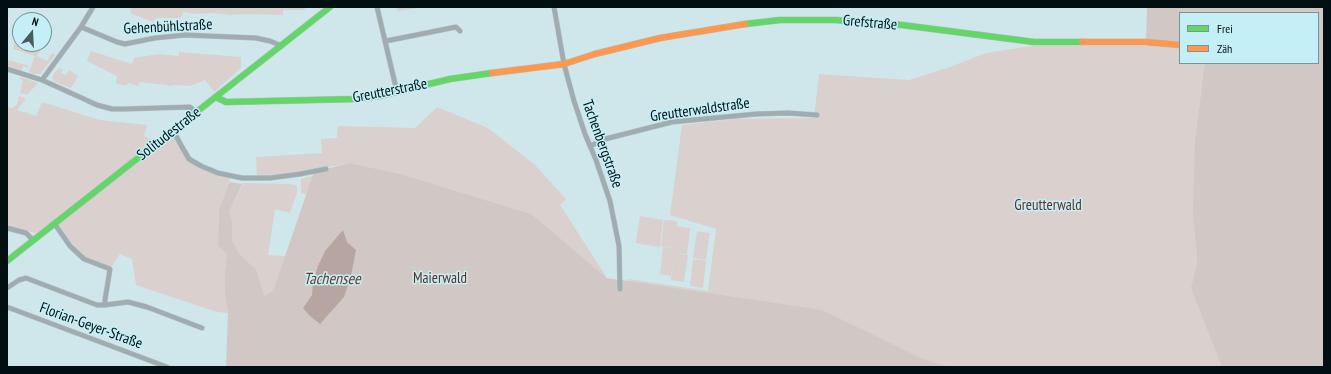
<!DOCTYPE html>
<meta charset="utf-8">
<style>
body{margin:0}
#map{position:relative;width:1331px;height:374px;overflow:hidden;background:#cfe7eb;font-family:"PT Sans Narrow",sans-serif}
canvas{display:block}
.frame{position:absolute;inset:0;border:8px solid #020f12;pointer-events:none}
.legend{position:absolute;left:1179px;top:12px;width:140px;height:52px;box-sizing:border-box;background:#c4eff6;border:1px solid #76959b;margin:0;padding:5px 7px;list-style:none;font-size:12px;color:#020f12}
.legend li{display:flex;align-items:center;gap:8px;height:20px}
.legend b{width:20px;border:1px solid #76959b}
.north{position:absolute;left:12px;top:12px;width:40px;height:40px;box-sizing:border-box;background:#c4eff6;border:1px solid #76959b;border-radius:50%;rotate:18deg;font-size:11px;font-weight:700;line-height:16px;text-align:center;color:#020f12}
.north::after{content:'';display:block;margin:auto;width:14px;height:18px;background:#4a5b5e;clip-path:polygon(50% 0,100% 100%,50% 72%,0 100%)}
</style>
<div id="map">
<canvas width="1331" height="374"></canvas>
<div class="frame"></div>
<ul class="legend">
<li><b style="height:5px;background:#63d668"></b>Frei</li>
<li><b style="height:5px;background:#ff974d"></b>Zäh</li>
</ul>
<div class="north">N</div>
</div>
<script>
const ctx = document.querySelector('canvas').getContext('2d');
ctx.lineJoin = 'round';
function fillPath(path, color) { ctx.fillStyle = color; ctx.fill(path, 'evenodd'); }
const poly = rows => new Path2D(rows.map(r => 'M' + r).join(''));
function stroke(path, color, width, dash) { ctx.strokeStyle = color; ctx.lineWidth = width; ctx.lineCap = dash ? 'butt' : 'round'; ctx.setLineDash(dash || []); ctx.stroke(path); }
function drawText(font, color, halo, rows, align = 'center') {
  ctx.font = font + ' "PT Sans Narrow",sans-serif'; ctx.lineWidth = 3; ctx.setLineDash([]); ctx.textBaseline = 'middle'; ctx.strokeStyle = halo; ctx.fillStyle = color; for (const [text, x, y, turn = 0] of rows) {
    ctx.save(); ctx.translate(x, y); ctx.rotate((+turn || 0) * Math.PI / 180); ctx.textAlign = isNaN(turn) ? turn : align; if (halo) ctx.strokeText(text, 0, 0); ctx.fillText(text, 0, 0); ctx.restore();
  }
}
const green = poly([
 [131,7,305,7,305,10,283,10,283,15,246,14,231,15,213,13,195,14,183,12,181,18,156,18,153,22,130,13],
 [397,7,426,7,397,11],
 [1150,7,1324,7,1324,367,227,367,256,269,241,256,232,241,232,221,229,212,243,183,291,184,295,185,297,186,297,193,290,213,275,209,268,255,285,256,277,281,326,199,301,193,301,179,350,166,531,214,401,174,351,163,301,172,257,176,256,157,322,153,321,139,337,138,338,126,415,128,437,107,488,128,535,165,566,199,560,205,607,278,564,242,624,297,628,279,708,291,716,229,670,215,682,125,735,119,814,118,819,74,909,80,950,67,986,53,1032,46,1148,46],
 [1180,13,1318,13,1318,63,1180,63],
 [15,41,20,42,20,44,25,44,31,46,31,48,36,51,39,46,42,48,37,56,47,61,52,53,55,55,40,74,33,74,29,72,35,56,13,49],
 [91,51,132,64,134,58,159,54,179,56,179,52,241,57,241,68,214,92,205,80,190,86,173,85,172,86,140,82,138,86,128,83,126,86,116,83,117,76,87,61],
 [9,60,29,66,28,68,23,66,22,71,7,66],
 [59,68,63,70,61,73,66,75,69,70,78,76,71,88,54,81,52,78,53,75],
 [20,77,38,83,27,95,20,93,23,80,20,79],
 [19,96,25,98,25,100,17,110,36,116,42,102,100,120,147,125,144,136,152,139,143,148,147,150,173,130,189,159,201,166,230,178,219,210,218,246,227,254,225,271,225,292,228,313,217,312,136,285,132,259,120,254,111,267,87,258,73,245,57,226,35,233,7,225,7,107,12,108,17,104],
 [640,216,663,220,660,247,636,243],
 [664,220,677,221,677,226,690,228,687,254,674,253,671,276,660,274,663,247,674,248,661,246],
 [697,231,710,233,706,260,693,258],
 [674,253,688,255,684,282,671,280],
 [693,259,706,261,703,288,690,286]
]);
const forest = poly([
 [1147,7,1324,7,1324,367,1222,367,1191,288,1197,265,1197,254,1193,213,1195,142,1205,63,1318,63,1318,13,1180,13,1180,45,1146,42],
 [350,163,401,174,531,214,607,278,822,310,923,359,948,367,226,367,228,313,225,293,225,271,227,254,218,246,219,210,229,182,242,184,229,212,232,221,232,241,241,256,256,269,264,296,273,291,314,172],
 [343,230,347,242,356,250,351,276,344,297,320,324,303,308,312,295,318,266,325,251]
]);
const water = poly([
 [343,230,347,242,356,250,351,276,344,297,320,324,309,315,303,308,312,295,313,282,318,266,325,251]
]);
const street = poly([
 [377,7,397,92],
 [554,7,564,64,574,101,585,134,596,160,610,201,619,246,620,289],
 [81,27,117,42,125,44,155,38,185,35,256,38,270,41,282,46],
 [386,41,456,27,460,31],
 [7,69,42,80,84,99,97,105,112,109,124,109,190,107,196,112],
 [42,80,81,27,93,7],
 [173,130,182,147,189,159,201,166,218,173,242,178,270,178,300,174,326,169],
 [590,146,605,139,672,122,756,114,788,113,817,115],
 [54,223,70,246,84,259,110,269,105,300,105,305],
 [7,228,26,233,33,240],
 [7,288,19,280,26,278,97,305,105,305,128,302,147,307,202,328],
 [7,307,167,367]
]);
const fast = poly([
 [745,24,780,20,835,20,902,25,1034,42,1082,42],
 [216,97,226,102,355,99,379,96,450,79,492,73],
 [7,261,330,7]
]);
const slow = poly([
 [1082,42,1146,42,1180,45],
 [492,73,564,64,595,54,660,38,745,24]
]);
const streetNames = [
 ["Grefstraße",870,23,5],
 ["Gehenbühlstraße",168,27,-3],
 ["Greutterstraße",390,91,-11],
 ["Greutterwaldstraße",700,110,-8],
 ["Solitudestraße",169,134,-38],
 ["Tachenbergstraße",602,144,70],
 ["Florian-Geyer-Straße",91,326,20]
];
const parkNames = [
 ["Greutterwald",1048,206],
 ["Maierwald",440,279]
];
const waterNames = [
 ["Tachensee",332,279]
];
fillPath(green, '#dad0ce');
fillPath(forest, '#d1c7c4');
fillPath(water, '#b6a5a0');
stroke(street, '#b1c3c6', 5.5);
stroke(fast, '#b1c3c6', 7);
stroke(slow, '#b1c3c6', 7);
stroke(street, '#a0acb0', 4.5);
stroke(fast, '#63d668', 6);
stroke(slow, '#ff974d', 6);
drawText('15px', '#020f12', '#c4eff6', streetNames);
drawText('15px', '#622f25', '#c4eff6', parkNames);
drawText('italic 16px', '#6d392e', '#c4eff6', waterNames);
</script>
